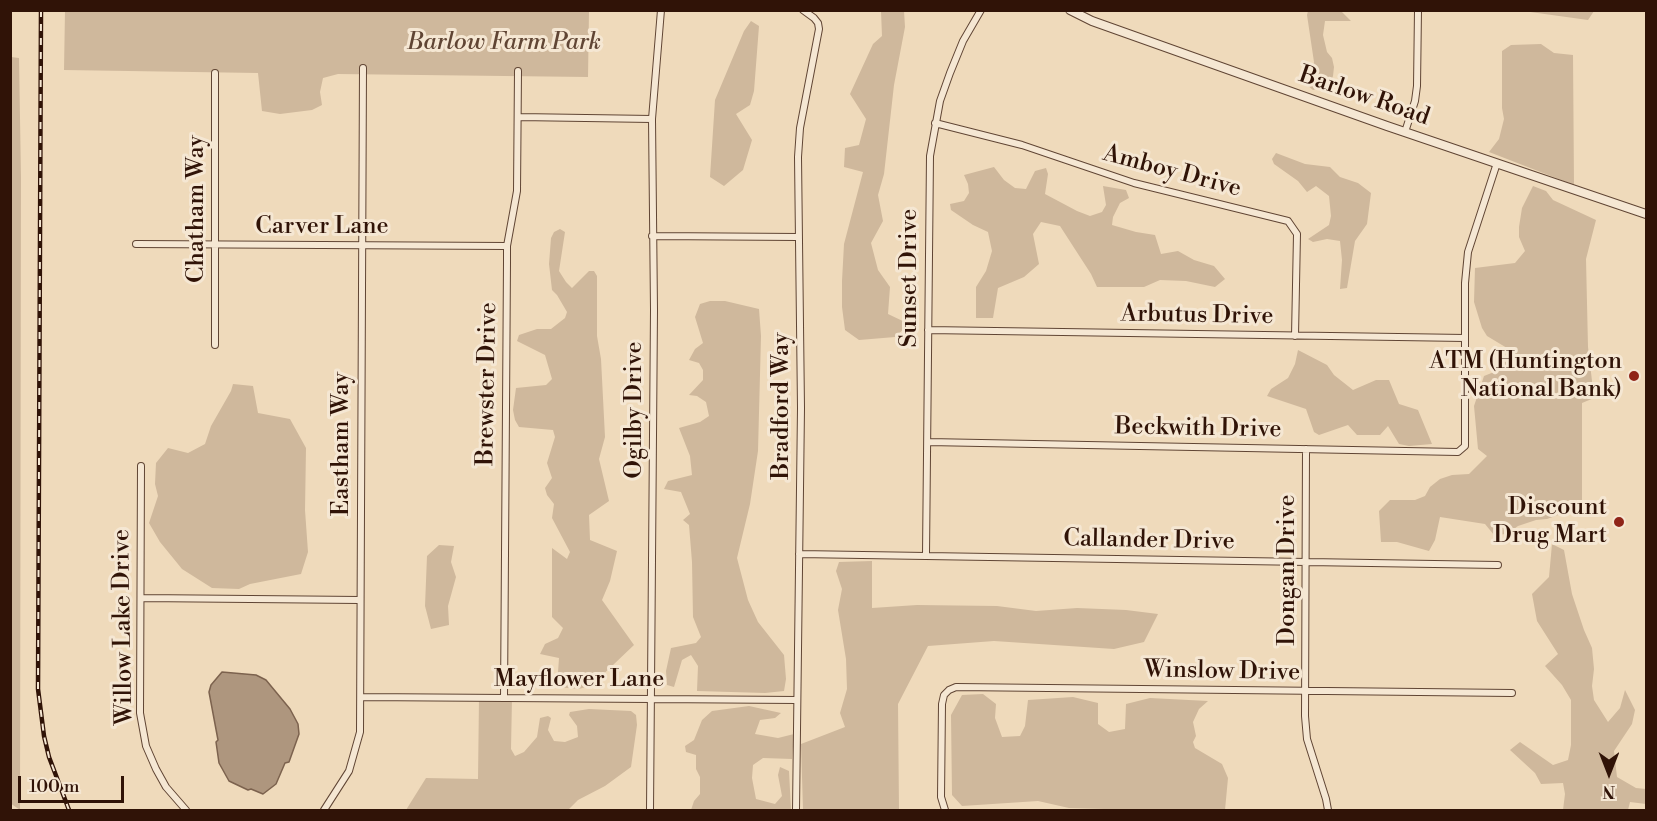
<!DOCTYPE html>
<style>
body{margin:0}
#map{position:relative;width:1657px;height:821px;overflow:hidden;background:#efdabb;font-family:"Libre Bodoni",serif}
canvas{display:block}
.frame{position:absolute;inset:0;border:12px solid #301307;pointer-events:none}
.north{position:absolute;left:1579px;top:743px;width:60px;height:60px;-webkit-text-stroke:4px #f5e7d3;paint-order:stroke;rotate:180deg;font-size:16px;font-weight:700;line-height:24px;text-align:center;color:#301307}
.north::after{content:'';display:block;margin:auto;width:21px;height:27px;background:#301307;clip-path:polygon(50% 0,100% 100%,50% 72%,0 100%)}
.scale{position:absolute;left:18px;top:776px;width:106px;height:27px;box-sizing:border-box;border:3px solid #301307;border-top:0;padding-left:8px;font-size:18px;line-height:21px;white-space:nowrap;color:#301307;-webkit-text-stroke:4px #f5e7d3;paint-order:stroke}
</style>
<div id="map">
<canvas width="1657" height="821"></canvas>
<div class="frame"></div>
<div class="north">N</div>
<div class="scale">100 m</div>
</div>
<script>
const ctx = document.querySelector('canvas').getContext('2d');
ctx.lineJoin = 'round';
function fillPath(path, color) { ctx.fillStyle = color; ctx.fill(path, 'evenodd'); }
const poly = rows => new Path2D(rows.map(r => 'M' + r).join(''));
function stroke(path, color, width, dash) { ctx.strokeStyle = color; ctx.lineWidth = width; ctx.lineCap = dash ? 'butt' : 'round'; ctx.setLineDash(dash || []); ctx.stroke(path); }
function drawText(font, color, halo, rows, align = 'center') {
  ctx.font = font + ' "Libre Bodoni",serif'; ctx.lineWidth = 6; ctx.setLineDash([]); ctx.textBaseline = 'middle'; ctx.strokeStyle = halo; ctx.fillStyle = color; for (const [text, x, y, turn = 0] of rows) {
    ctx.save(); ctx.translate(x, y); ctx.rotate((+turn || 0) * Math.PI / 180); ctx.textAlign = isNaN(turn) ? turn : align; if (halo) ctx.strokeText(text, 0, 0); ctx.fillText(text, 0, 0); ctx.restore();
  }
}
const green = poly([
 [65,11,589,11,588,77,338,74,323,78,320,92,322,105,312,110,280,114,262,111,258,73,64,70],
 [881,11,904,11,905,27,894,85,884,174,878,195,883,221,871,243,878,270,890,287,888,314,909,324,895,337,859,340,845,330,842,307,842,281,844,244,863,172,844,167,845,148,859,145,866,119,850,94,873,44,882,36],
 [1308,11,1341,11,1351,21,1325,21,1323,35,1327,52,1332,58,1334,67,1333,76,1331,81,1322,87,1313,90,1307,85,1314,62,1307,15],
 [1523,11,1594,11,1588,20],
 [751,21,759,26,754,91,750,105,736,114,752,140,743,170,724,186,710,177,715,100,744,31],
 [1541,44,1554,53,1573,55,1574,185,1489,152,1499,139,1504,119,1502,108,1502,51,1511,45],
 [11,57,19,58,21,178,20,810,10,803],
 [1276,153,1305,164,1330,167,1340,177,1358,183,1371,193,1367,224,1355,241,1347,288,1340,289,1342,260,1340,241,1327,239,1313,242,1308,239,1329,225,1331,216,1329,196,1316,186,1307,192,1298,181,1274,164,1272,159],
 [994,167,1004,180,1015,188,1026,189,1035,171,1046,168,1048,174,1045,194,1077,211,1090,216,1102,212,1106,205,1103,186,1126,190,1129,198,1120,203,1113,217,1112,225,1136,232,1155,235,1161,254,1178,251,1194,260,1214,266,1225,279,1215,287,1186,281,1160,280,1144,287,1097,287,1091,274,1060,226,1041,222,1033,234,1039,264,1024,277,998,288,993,318,976,318,976,287,986,271,992,251,988,232,973,225,951,210,950,204,964,201,969,193,968,184,964,175],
 [1533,186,1546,191,1553,200,1596,220,1586,259,1588,347,1594,398,1582,403,1582,511,1561,514,1547,519,1536,520,1518,526,1507,534,1494,535,1485,524,1440,517,1435,540,1429,551,1397,542,1381,542,1379,511,1390,500,1415,500,1425,496,1430,487,1440,479,1452,475,1469,474,1487,456,1478,449,1474,406,1484,376,1494,372,1506,358,1507,348,1487,336,1482,328,1474,302,1475,268,1515,263,1525,251,1519,237,1519,227,1522,208],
 [560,229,565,232,559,271,566,282,572,288,589,271,594,271,597,276,597,336,601,359,605,437,599,459,609,501,589,515,590,540,617,551,610,581,602,600,634,645,592,685,579,689,557,687,559,658,540,654,545,644,558,638,563,628,552,617,552,548,567,559,570,552,552,518,554,504,547,495,545,488,552,478,547,463,555,437,553,430,519,427,515,420,513,410,516,388,546,385,552,379,545,355,517,341,519,335,537,329,551,329,565,318,567,312,557,295,552,290,549,264,551,238,554,232],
 [710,301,725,301,759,309,761,336,758,451,750,504,737,558,748,600,758,622,784,655,786,679,784,691,765,693,697,691,698,666,691,655,682,660,674,687,667,685,666,671,671,648,696,643,701,637,693,617,692,562,689,525,683,520,690,514,681,492,664,489,668,481,692,475,690,456,679,428,700,422,709,416,706,402,697,396,689,395,703,380,703,370,699,363,689,360,695,349,703,343,695,317,700,304],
 [1298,350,1327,365,1334,375,1353,390,1376,380,1389,380,1399,404,1418,410,1432,444,1409,446,1399,444,1388,426,1380,435,1357,435,1348,425,1319,435,1314,432,1306,409,1267,396,1271,389,1288,378,1295,364],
 [233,384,253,386,258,413,290,419,306,448,305,510,308,552,301,574,250,584,239,589,212,588,182,569,160,542,149,523,158,496,155,484,156,463,168,448,188,453,205,444,211,426,231,391],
 [1552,544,1564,550,1572,594,1584,630,1592,648,1594,669,1592,686,1594,700,1608,722,1620,708,1625,690,1635,710,1632,724,1614,751,1617,777,1636,788,1646,789,1646,804,1630,802,1628,810,1563,810,1565,794,1563,783,1541,784,1535,773,1510,750,1520,742,1553,765,1568,760,1571,745,1571,700,1562,685,1545,666,1558,654,1537,621,1532,594,1549,577],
 [439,545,454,546,451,562,456,577,448,606,449,625,431,629,425,606,427,556],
 [872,561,872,608,917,605,997,606,1036,611,1077,608,1126,610,1158,614,1144,642,1114,649,994,641,928,646,898,704,899,810,803,810,801,744,845,727,840,713,847,689,846,659,838,610,842,589,836,571,839,562],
 [983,694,996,704,995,718,1002,737,1020,736,1025,726,1028,700,1073,697,1098,703,1098,724,1109,732,1125,729,1126,704,1150,698,1208,701,1199,709,1193,722,1196,736,1193,742,1195,748,1222,764,1228,778,1225,810,1140,810,1069,808,1038,801,962,806,952,795,951,715,962,695],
 [479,698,512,698,511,749,515,756,524,752,537,737,540,718,548,716,551,718,548,730,554,741,565,742,578,737,577,726,569,715,570,712,589,709,631,711,636,715,637,725,631,767,605,786,578,800,568,810,406,810,426,778,478,779],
 [749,706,781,713,775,718,760,720,755,734,778,738,794,734,792,759,763,758,753,765,752,778,756,799,775,804,782,796,778,775,780,767,789,771,791,810,691,810,694,801,700,794,700,777,696,769,696,755,686,752,685,746,694,740,702,720,712,711]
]);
const water = poly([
 [222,672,256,675,266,680,290,709,298,724,299,734,289,762,285,763,276,784,263,794,251,789,248,790,229,781,219,763,216,742,218,740,209,692,211,685,222,672]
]);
const minor = poly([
 [519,117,652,119],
 [935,123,1022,145,1134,183,1288,221,1297,234,1295,336],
 [1405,132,1415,101,1417,86,1418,10],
 [652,236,798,237],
 [136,244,507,246],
 [928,330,1465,338],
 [215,345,215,73],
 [928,442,1458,452,1465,446,1465,283,1468,252,1497,163],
 [1306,449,1305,716,1307,739,1326,799,1328,810],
 [141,466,140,713,146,746,156,769,166,787,186,810],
 [799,554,1498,565],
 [926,555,930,156,940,101,950,73,963,41,981,10],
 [141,598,360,600],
 [361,697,797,700],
 [504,698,507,262,507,246,517,191,518,71],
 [324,810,349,771,360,732,363,68],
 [650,810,654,310,652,119,661,10],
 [796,810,801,408,798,157,800,128,819,29,818,23,814,18,803,10],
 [945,810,941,797,942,704,944,695,949,690,956,687,1512,693]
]);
const tertiary = poly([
 [1070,10,1092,21,1387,126,1646,214]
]);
const rail = poly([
 [41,10,38,689,44,736,49,757,69,810]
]);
const markers = [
 [1634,376,6,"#8f2418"],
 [1619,522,6,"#8f2418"]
];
const parkNames = [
 ["Barlow Farm Park",504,43]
];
const streetNames = [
 ["Barlow Road",1364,97,19],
 ["Amboy Drive",1172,172,15],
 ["Chatham Way",197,209,-90],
 ["Carver Lane",322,227],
 ["Sunset Drive",910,278,-90],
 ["Arbutus Drive",1197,316,1],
 ["Brewster Drive",488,384,-89],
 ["Bradford Way",782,406,-90],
 ["Ogilby Drive",635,410,-90],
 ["Beckwith Drive",1198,429,1],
 ["Eastham Way",342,444,-90],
 ["Callander Drive",1149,541,1],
 ["Dongan Drive",1288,570,-90],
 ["Willow Lake Drive",124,627,-91],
 ["Winslow Drive",1222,672,1],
 ["Mayflower Lane",579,680]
];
const poiNames = [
 ["ATM (Huntington",1622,362],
 ["National Bank)",1622,390],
 ["Discount",1607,508],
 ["Drug Mart",1607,536]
];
fillPath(green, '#cfb89c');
fillPath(water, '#ae967e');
stroke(water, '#7c624e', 1.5);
stroke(minor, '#604534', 8);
stroke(tertiary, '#604534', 10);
stroke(minor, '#f5e7d3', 6);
stroke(tertiary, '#f5e7d3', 8);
stroke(rail, '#301307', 4.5);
stroke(rail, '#f5e7d3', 2, [7]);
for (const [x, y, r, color] of markers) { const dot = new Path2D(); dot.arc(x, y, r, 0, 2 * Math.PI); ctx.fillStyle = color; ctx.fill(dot); stroke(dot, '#f5e7d3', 2); }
drawText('italic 24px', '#604534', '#f5e7d3', parkNames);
drawText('24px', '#301307', '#f5e7d3', streetNames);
drawText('24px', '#301307', '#f5e7d3', poiNames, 'right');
</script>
